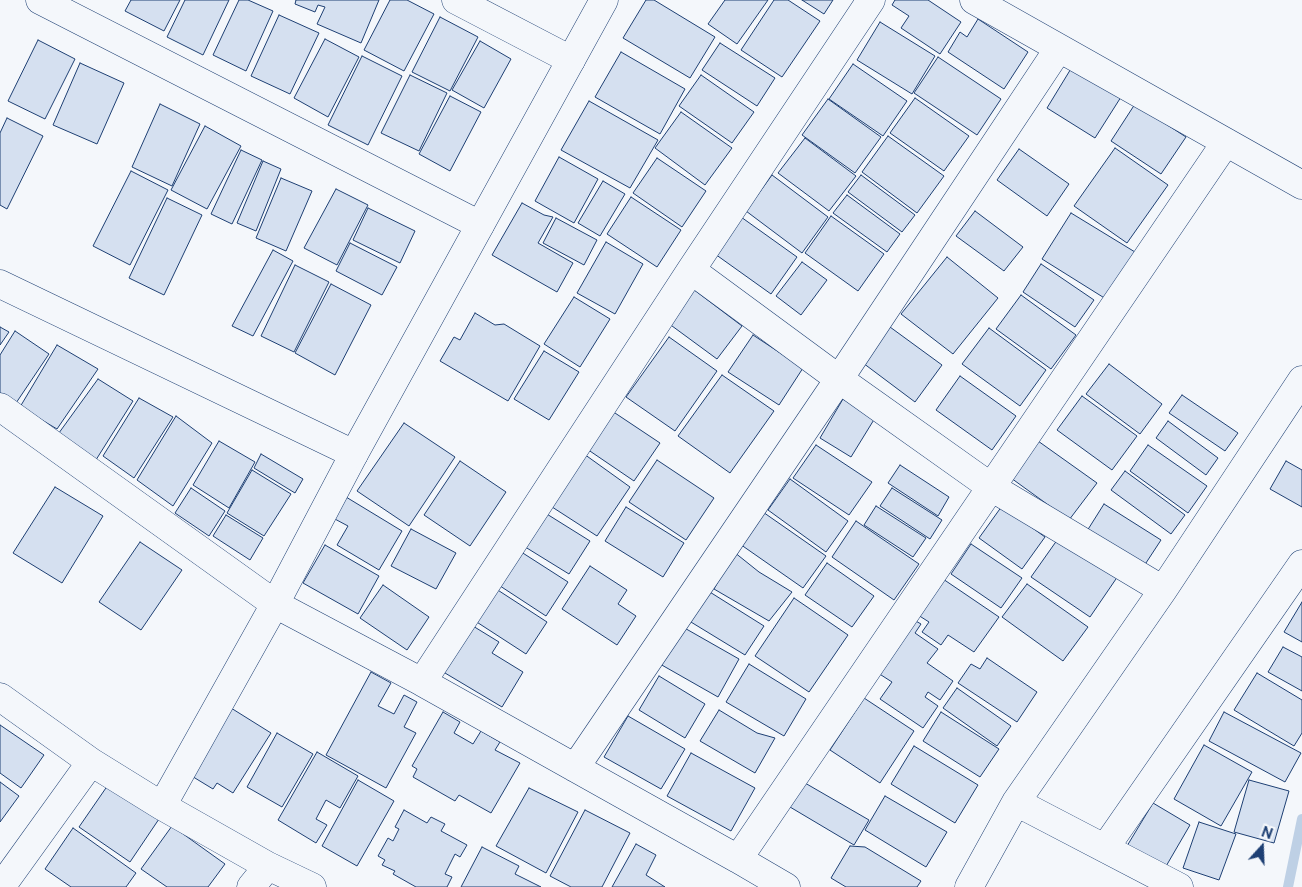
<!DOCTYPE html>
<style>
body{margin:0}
#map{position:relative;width:1302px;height:887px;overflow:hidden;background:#f4f7fb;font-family:"Public Sans",sans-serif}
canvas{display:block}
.north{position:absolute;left:1237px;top:822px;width:50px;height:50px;-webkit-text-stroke:4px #f4f7fb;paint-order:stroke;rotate:20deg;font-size:14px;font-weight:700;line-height:20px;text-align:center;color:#1d3f73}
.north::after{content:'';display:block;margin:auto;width:18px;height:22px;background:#1d3f73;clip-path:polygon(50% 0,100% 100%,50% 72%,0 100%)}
</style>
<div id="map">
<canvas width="1302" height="887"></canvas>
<div class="north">N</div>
</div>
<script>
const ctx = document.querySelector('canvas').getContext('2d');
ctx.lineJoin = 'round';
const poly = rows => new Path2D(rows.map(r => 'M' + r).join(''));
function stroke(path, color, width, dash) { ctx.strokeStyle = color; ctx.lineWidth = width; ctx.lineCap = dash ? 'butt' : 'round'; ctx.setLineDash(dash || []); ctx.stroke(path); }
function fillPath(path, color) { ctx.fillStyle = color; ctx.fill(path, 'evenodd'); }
const stream = poly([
 [1288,887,1302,819]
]);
const building = poly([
 [131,0,180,0,164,31,125,11,131,0],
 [185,0,229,0,203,55,167,37,185,0],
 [239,0,248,0,273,11,246,71,213,55,239,0],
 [296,0,379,0,361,43,317,24,325,7,318,5,315,12,295,4,296,0],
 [390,0,407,0,434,14,404,71,364,50,390,0],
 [646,0,654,0,715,37,690,78,623,38,646,0],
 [725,0,768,0,737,44,708,24,725,0],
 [774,0,788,0,820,21,782,77,741,50,774,0],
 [802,0,833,0,824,14,802,0],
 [895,0,928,0,961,22,940,54,901,28,909,16,892,5,895,0],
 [279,15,319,33,290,94,251,76,279,15],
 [440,17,478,37,450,91,412,72,440,17],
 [978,19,1028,52,1004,89,948,52,960,32,967,37,978,19],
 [880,22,935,56,912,94,857,60,880,22],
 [325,39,359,57,328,117,294,98,325,39],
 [38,40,75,59,45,119,8,101,38,40],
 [480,41,511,59,484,108,452,90,480,41],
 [720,43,775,78,757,106,702,70,720,43],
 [621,52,685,89,660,134,595,97,621,52],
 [362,56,402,76,368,145,328,125,362,56],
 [938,57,1001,99,977,135,914,93,938,57],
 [80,63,124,83,97,144,53,125,80,63],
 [853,64,907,101,883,136,829,99,853,64],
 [1072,67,1121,97,1095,138,1047,108,1072,67],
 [410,75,447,93,419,151,381,133,410,75],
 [701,75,754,112,732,143,679,106,701,75],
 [450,96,481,112,450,171,419,154,450,96],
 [915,98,969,136,944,171,890,133,915,98],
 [828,99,881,137,855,173,802,135,828,99],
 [589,101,658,140,630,188,561,150,589,101],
 [160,104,200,124,172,186,132,167,160,104],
 [1135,104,1186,137,1161,174,1111,141,1135,104],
 [681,112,732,148,705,185,655,148,681,112],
 [7,118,43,136,7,209,0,205,0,133,7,118],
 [205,126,241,146,207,209,171,190,205,126],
 [888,136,944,176,917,213,862,172,888,136],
 [805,138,856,176,829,211,778,173,805,138],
 [1115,148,1168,185,1127,243,1074,206,1115,148],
 [1019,149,1069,184,1047,216,997,180,1019,149],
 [241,150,262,160,232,224,211,214,241,150],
 [559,157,598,179,574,223,535,201,559,157],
 [657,158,706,191,682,227,633,193,657,158],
 [263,161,281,169,256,231,237,223,263,161],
 [131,171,168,190,130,265,93,246,131,171],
 [772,175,828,217,802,253,746,211,772,175],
 [861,175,915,215,902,232,848,192,861,175],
 [281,178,312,191,286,251,256,238,281,178],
 [603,181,625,194,600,236,578,223,603,181],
 [336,189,368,205,337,265,304,248,336,189],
 [847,195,900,234,887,252,833,213,847,195],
 [631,197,681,230,657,267,607,234,631,197],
 [167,198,202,215,164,295,129,278,167,198],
 [522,203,544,215,553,217,538,243,573,263,557,292,492,255,522,203],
 [368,208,415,231,400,263,353,240,368,208],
 [975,211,1023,247,1004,271,956,236,975,211],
 [1071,213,1135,252,1106,299,1042,259,1071,213],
 [831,216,884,254,858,291,805,253,831,216],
 [741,217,797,257,771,294,715,254,741,217],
 [556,218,597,240,584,265,543,243,556,218],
 [606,242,643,264,615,314,577,293,606,242],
 [350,243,397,267,382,295,336,271,350,243],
 [273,250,293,261,253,336,232,326,273,250],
 [947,257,998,298,953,354,901,314,947,257],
 [802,262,827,280,801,315,776,296,802,262],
 [1041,264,1094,300,1075,327,1023,292,1041,264],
 [295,265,329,282,294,352,261,336,295,265],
 [331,284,371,305,335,375,295,353,331,284],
 [693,289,742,326,717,359,668,323,693,289],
 [1021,295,1076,335,1051,369,996,329,1021,295],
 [574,297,610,319,580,367,544,344,574,297],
 [475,313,495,325,504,324,540,346,508,401,440,361,454,337,460,340,475,313],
 [0,327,9,332,0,345,0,327],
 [890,327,942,365,915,402,863,363,890,327],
 [989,328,1046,370,1020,406,962,364,989,328],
 [15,331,49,354,14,406,0,396,0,355,15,331],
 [753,335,803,368,779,405,728,372,753,335],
 [669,337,717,371,675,431,626,397,669,337],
 [57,345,98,369,57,429,20,407,57,345],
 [544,351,579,372,549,420,514,399,544,351],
 [1109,364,1162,404,1140,434,1086,394,1109,364],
 [722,375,774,411,730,473,678,436,722,375],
 [960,376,1016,416,992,450,936,410,960,376],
 [98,379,133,401,94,463,56,437,98,379],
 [1182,395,1238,433,1225,451,1169,413,1182,395],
 [1082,396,1137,436,1112,470,1057,430,1082,396],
 [139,398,173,417,134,478,103,456,139,398],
 [843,399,875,418,851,457,820,438,843,399],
 [609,409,660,443,634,481,584,447,609,409],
 [176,416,212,443,173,506,137,480,176,416],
 [1168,421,1218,458,1206,475,1156,438,1168,421],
 [404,423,455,457,409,526,357,491,404,423],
 [219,441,255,462,229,508,193,485,219,441],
 [1038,441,1097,483,1069,520,1011,478,1038,441],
 [816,445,872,482,849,515,793,478,816,445],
 [1148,445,1207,486,1188,513,1130,471,1148,445],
 [261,454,303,479,295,493,254,468,261,454],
 [584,454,630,487,597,536,549,505,584,454],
 [657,460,714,498,686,540,629,502,657,460],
 [460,461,506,492,470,546,424,515,460,461],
 [1286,461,1302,470,1302,507,1270,489,1286,461],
 [900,465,949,497,938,516,888,483,900,465],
 [252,470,291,494,264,536,227,513,252,470],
 [1125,471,1185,515,1171,534,1111,490,1125,471],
 [790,479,848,521,826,552,768,510,790,479],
 [55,487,103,516,62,583,13,553,55,487],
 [191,488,225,511,209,536,175,513,191,488],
 [892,488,942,520,930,539,880,506,892,488],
 [346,497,402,531,379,570,337,545,348,526,333,518,346,497],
 [1104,504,1161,540,1144,566,1087,531,1104,504],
 [876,506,926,538,913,557,864,525,876,506],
 [1002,506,1045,537,1022,569,979,538,1002,506],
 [626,507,684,543,663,577,605,541,626,507],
 [760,510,826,556,803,588,737,542,760,510],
 [542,511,590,541,569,574,522,545,542,511],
 [226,515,263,538,250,560,213,536,226,515],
 [856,521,919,564,894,600,832,557,856,521],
 [411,529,456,553,436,589,391,566,411,529],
 [1060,536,1118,576,1090,617,1031,577,1060,536],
 [140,542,182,570,141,630,99,602,140,542],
 [971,544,1022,578,1001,608,951,574,971,544],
 [325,545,379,576,358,614,303,583,325,545],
 [515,548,568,582,546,616,494,582,515,548],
 [734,552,759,572,792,592,769,621,714,589,734,552],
 [827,563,874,596,852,627,805,595,827,563],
 [590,566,627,590,618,604,636,616,617,645,562,609,590,566],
 [943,579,999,617,974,652,948,635,941,645,922,632,929,622,918,615,943,579],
 [1027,584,1088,627,1063,661,1002,617,1027,584],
 [383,585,429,617,407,650,360,618,383,585],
 [490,585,547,622,526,654,469,617,490,585],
 [705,589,764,626,745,655,686,619,705,589],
 [794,598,848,635,809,692,755,656,794,598],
 [1302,602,1302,642,1284,632,1302,602],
 [914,620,921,624,915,633,938,649,927,663,953,681,940,700,928,692,925,697,938,706,923,728,880,699,892,682,878,673,914,620],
 [468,623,499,642,492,653,523,672,502,707,440,670,468,623],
 [681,626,739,659,718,697,660,664,681,626],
 [1283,647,1302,657,1302,691,1268,672,1283,647],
 [987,658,1037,692,1017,722,958,683,971,664,980,669,987,658],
 [749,664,806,699,784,736,726,702,749,664],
 [371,672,391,683,378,706,394,714,404,695,417,702,404,727,416,733,386,788,326,755,371,672],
 [1257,673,1302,700,1302,733,1294,746,1234,710,1257,673],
 [659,676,705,704,685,738,639,710,659,676],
 [957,688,1011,726,997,746,943,708,957,688],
 [864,698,914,731,880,783,830,750,864,698],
 [231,708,271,733,233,793,217,783,213,789,190,775,231,708],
 [719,710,757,733,775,738,755,773,700,741,719,710],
 [443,712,460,722,454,733,473,744,481,731,500,742,495,750,520,763,491,813,459,795,455,801,413,777,417,769,412,766,443,712],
 [941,712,999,749,980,777,923,741,941,712],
 [1224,712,1301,753,1285,782,1209,741,1224,712],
 [628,716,685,749,661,789,604,757,628,716],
 [0,725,44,755,21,788,0,773,0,725],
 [277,733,313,754,282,807,247,787,277,733],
 [1204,745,1252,772,1221,826,1174,799,1204,745],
 [914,746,978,785,955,823,891,784,914,746],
 [317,752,358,776,340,808,326,800,316,819,327,825,316,843,278,820,317,752],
 [691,753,755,788,731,831,667,796,691,753],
 [358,780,394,801,357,866,322,846,358,780],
 [1249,780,1289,791,1274,843,1234,832,1249,780],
 [0,782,19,796,0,822,0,782],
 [805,783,869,820,854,845,790,807,805,783],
 [108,785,159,819,130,862,79,827,108,785],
 [529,788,578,812,546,873,496,846,529,788],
 [885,796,947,832,926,867,865,830,885,796],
 [1153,803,1190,825,1165,868,1127,846,1153,803],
 [404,810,427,823,431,817,445,824,441,831,467,845,460,857,455,854,445,874,452,877,447,887,416,887,393,874,395,871,382,865,385,860,378,856,388,838,393,841,399,829,395,827,404,810],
 [585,810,630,833,602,887,571,887,550,876,585,810],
 [1199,822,1236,834,1219,880,1183,868,1199,822],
 [172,826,225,864,208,887,167,887,141,869,172,826],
 [73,828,136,873,126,887,71,887,45,869,73,828],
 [636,844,656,855,646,875,665,887,612,887,636,844],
 [850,846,865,847,921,881,917,887,846,887,831,878,850,846],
 [482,847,519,866,515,874,541,887,461,887,482,847]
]);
const minor = poly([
 [40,0,480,225],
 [456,0,571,60],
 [974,0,1302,185],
 [691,270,839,379,991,487,1163,590],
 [0,407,275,604,422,682,738,859],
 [422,682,691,270,871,0],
 [0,697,91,762],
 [575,768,839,379,1059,48],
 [1016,802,1179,887],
 [162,806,268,866,312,887],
 [1105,848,1302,564],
 [1,887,91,762,162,806,275,604,354,454],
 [251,887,268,866],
 [786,887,738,859,1226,142],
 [969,887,1016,802,1163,590,1302,380]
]);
const tertiary = poly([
 [0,284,354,454,604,0]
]);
stroke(stream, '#bed0e5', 10);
fillPath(building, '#d5e0f0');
stroke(building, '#1d3f73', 1);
stroke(minor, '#1d3f73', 29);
stroke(tertiary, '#1d3f73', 29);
stroke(minor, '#f4f7fb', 28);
stroke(tertiary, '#f4f7fb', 28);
</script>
